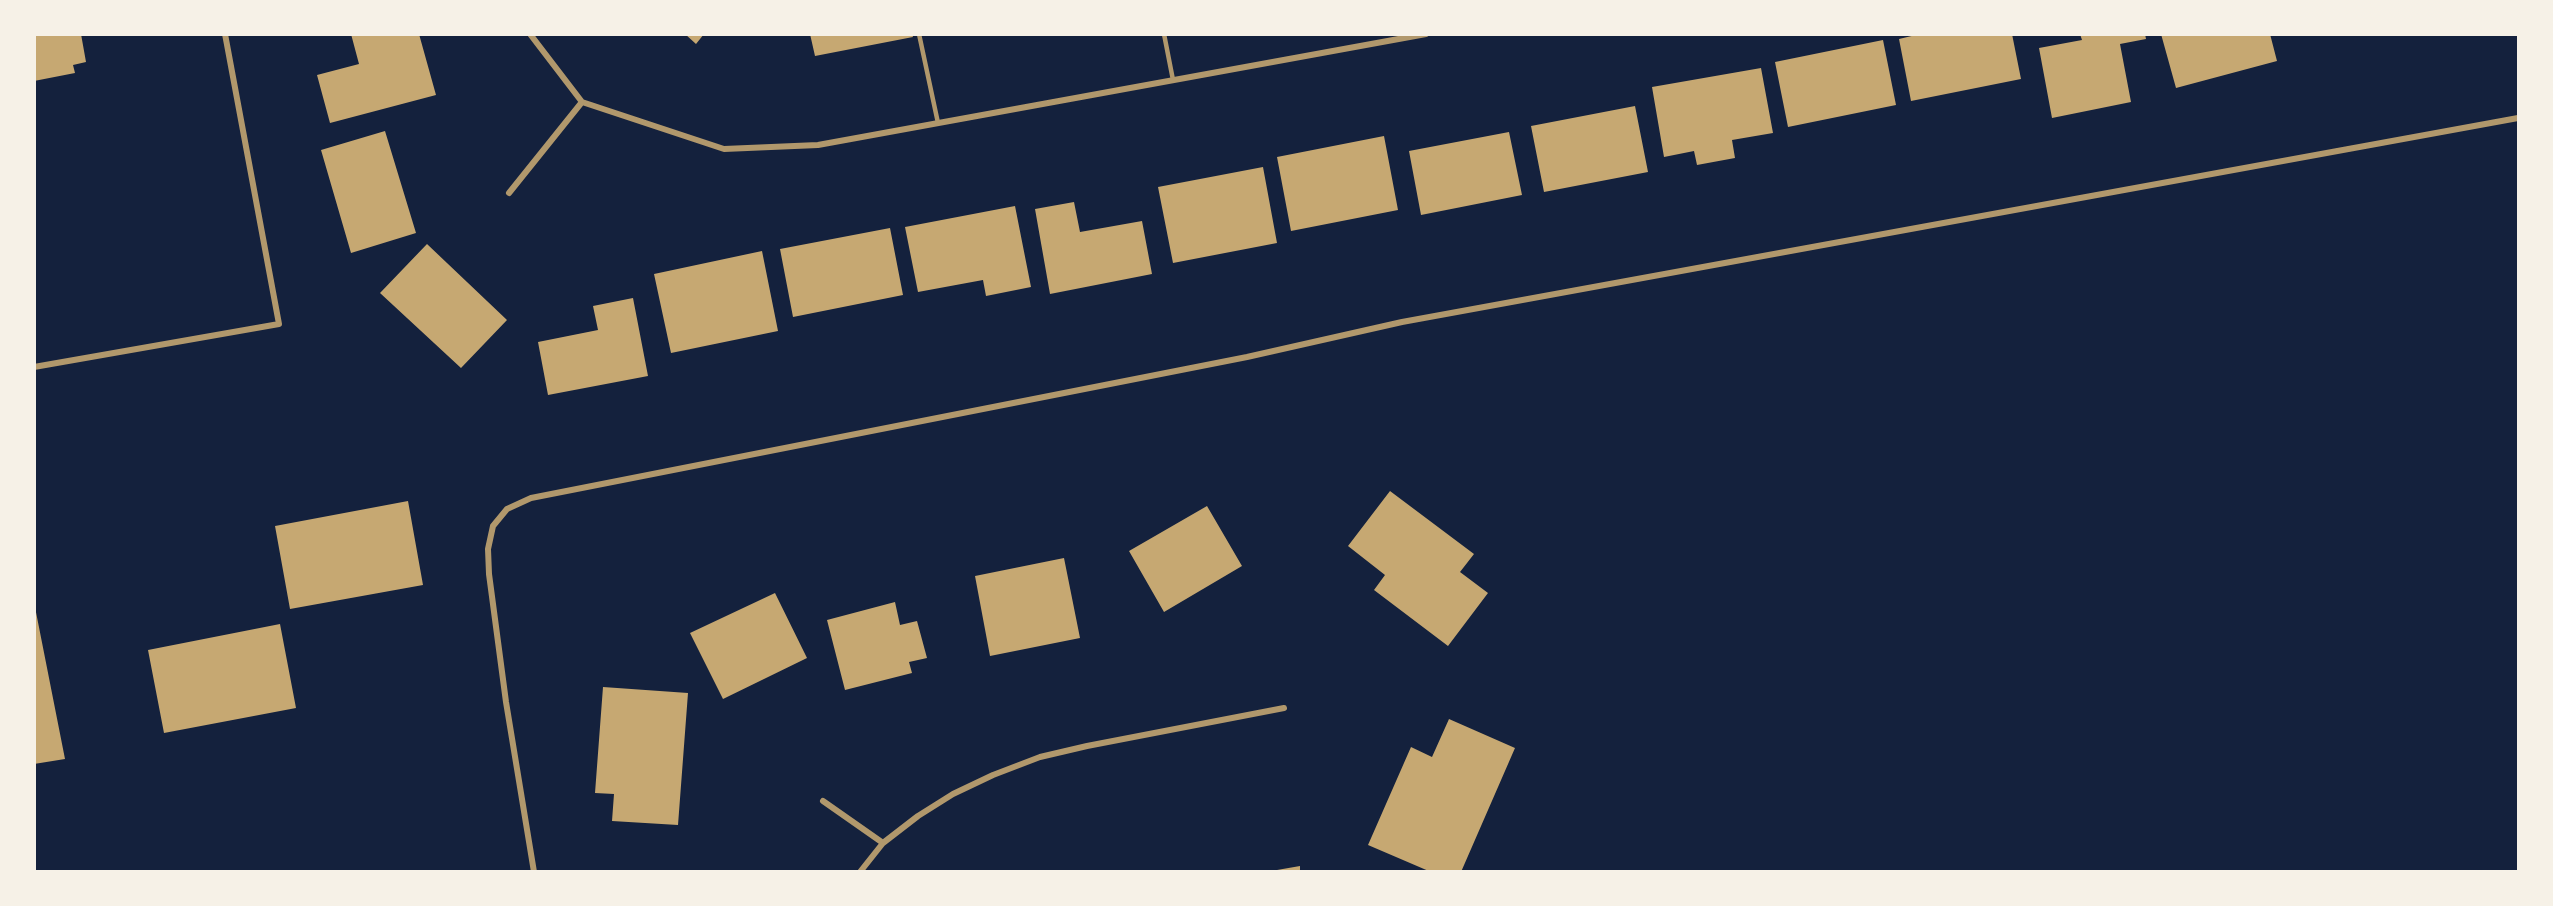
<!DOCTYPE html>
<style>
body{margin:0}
#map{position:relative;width:2553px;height:906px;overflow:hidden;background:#14213d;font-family:"Golos Text",sans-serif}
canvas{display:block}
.frame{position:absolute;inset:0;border:36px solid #f6f1e7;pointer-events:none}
</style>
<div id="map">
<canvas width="2553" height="906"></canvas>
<div class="frame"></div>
</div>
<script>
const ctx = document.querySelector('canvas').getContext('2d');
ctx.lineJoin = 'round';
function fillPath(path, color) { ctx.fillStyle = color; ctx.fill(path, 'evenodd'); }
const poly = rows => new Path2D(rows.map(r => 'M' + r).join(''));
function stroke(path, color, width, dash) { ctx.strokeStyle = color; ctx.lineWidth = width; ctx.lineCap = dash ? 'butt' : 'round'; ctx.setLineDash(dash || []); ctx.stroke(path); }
const building = poly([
 [34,34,81,34,86,62,73,65,75,73,34,81],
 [351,34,419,34,436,95,330,123,317,75,359,64],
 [685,34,704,34,696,44],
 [810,34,912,34,913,37,815,56],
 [1920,34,2012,34,2021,79,1911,101,1899,39],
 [2080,34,2145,34,2146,39,2120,44,2131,102,2052,118,2039,48,2082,40],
 [2161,34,2270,34,2277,61,2176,88],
 [1883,40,1896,105,1788,127,1775,62],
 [1761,68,1773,133,1732,140,1735,158,1697,165,1694,151,1664,157,1652,87],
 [1635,106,1648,172,1544,192,1531,126],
 [385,131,416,233,351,253,321,150],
 [1509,132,1522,195,1421,215,1409,151],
 [1384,136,1398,210,1291,231,1277,157],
 [1263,167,1277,243,1173,263,1158,187],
 [1074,202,1080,232,1142,221,1152,274,1050,294,1035,209],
 [1015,206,1031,287,986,296,983,280,918,292,905,227],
 [890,228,903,295,793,317,780,249],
 [427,244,507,320,461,368,380,293],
 [762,251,778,331,671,353,654,274],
 [633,298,648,376,548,395,538,342,598,330,593,306],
 [1390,491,1474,554,1460,572,1488,593,1448,646,1374,590,1385,575,1348,546],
 [408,501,423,585,290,609,275,526],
 [1207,506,1242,566,1164,612,1129,551],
 [1064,558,1080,638,990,656,975,576],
 [775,593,807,658,723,699,690,633],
 [34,602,65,759,34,764],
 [895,602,900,625,917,621,927,658,909,662,912,673,845,690,827,620],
 [280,624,296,708,164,733,148,650],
 [603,687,688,693,678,825,612,821,614,794,595,793],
 [1449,719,1515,748,1461,872,1431,872,1368,845,1411,747,1432,757],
 [1300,866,1300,872,1277,872,1277,870]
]);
const service = poly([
 [919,34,938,123],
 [1164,34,1173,80]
]);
const minor = poly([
 [530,34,582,102,724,149,818,145,1426,34],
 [509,193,582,102],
 [34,367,279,324,225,34],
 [823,801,883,843],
 [534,872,506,702,489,574,488,549,493,526,507,509,531,498,1247,357,1402,322,2518,118],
 [860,872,883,843,918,816,953,794,993,775,1040,757,1087,746,1284,708]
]);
fillPath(building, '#c6a872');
stroke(service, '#b1986c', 4.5);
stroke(minor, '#b1986c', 6);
</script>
